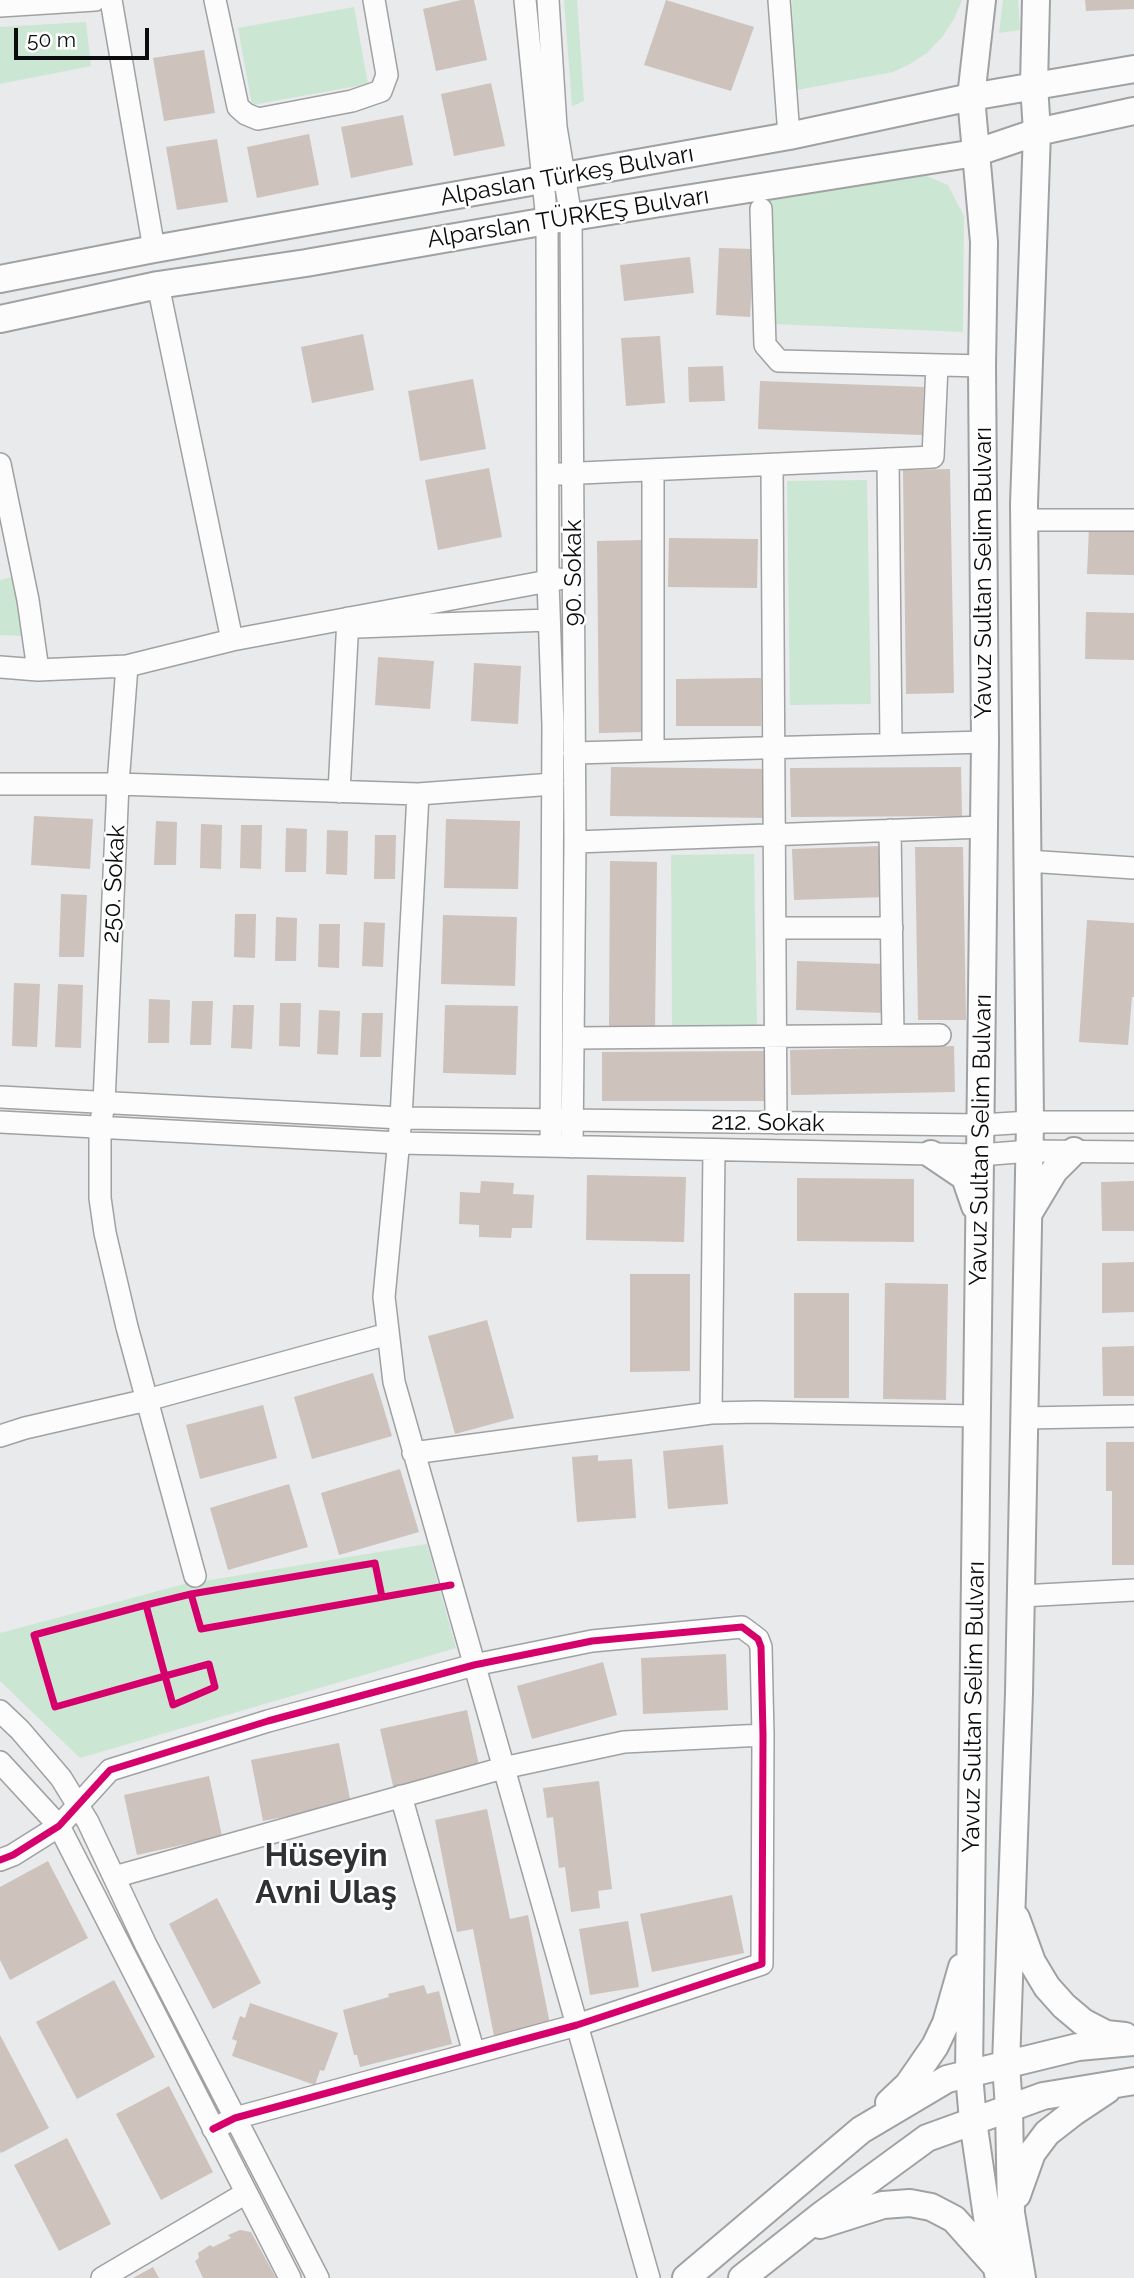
<!DOCTYPE html>
<meta charset="utf-8">
<style>
body{margin:0}
#map{position:relative;width:1134px;height:2278px;overflow:hidden;background:#e8eaec;font-family:Raleway,sans-serif}
canvas{display:block}
.scale{position:absolute;left:14px;top:28px;width:135px;height:32px;box-sizing:border-box;border:4px solid #0b0c0d;border-top:0;padding-left:9px;font-size:21px;line-height:24px;white-space:nowrap;color:#0b0c0d;-webkit-text-stroke:5px #fff;paint-order:stroke}
</style>
<div id="map">
<canvas width="1134" height="2278"></canvas>
<div class="scale">50 m</div>
</div>
<script>
const ctx = document.querySelector('canvas').getContext('2d');
ctx.lineJoin = 'round';
function fillPath(path, color) { ctx.fillStyle = color; ctx.fill(path, 'evenodd'); }
const poly = rows => new Path2D(rows.map(r => 'M' + r).join(''));
function stroke(path, color, width, dash) { ctx.strokeStyle = color; ctx.lineWidth = width; ctx.lineCap = dash ? 'butt' : 'round'; ctx.setLineDash(dash || []); ctx.stroke(path); }
function drawText(font, color, halo, rows, align = 'center') {
  ctx.font = font + ' Raleway,sans-serif'; ctx.lineWidth = 5; ctx.setLineDash([]); ctx.textBaseline = 'middle'; ctx.strokeStyle = halo; ctx.fillStyle = color; for (const [text, x, y, turn = 0] of rows) {
    ctx.save(); ctx.translate(x, y); ctx.rotate((+turn || 0) * Math.PI / 180); ctx.textAlign = isNaN(turn) ? turn : align; if (halo) ctx.strokeText(text, 0, 0); ctx.fillText(text, 0, 0); ctx.restore();
  }
}
const green = poly([
 [564,0,577,0,584,101,572,106],
 [792,0,962,0,954,19,943,36,927,53,910,64,893,72,797,90,795,86],
 [1003,0,1018,0,1020,30,999,33],
 [354,7,368,84,252,105,238,28],
 [86,22,91,66,0,84,0,27],
 [910,169,948,185,964,216,963,332,775,324,768,200],
 [867,480,871,704,790,705,787,481],
 [12,577,24,636,0,635,0,580],
 [754,854,757,1030,672,1028,671,855],
 [427,1544,456,1648,80,1758,0,1681,0,1633,181,1585]
]);
const building = poly([
 [461,0,474,0,487,60,436,71,423,9],
 [666,0,754,27,731,91,644,65],
 [1085,0,1134,0,1134,9,1086,11],
 [204,50,215,113,164,121,153,58],
 [491,83,505,146,454,156,441,94],
 [403,115,413,165,351,178,341,127],
 [309,134,319,185,257,198,247,147],
 [217,139,228,202,177,210,166,147],
 [719,248,754,249,750,317,716,315],
 [690,257,694,293,624,301,620,265],
 [363,334,374,390,312,403,301,347],
 [660,336,665,403,626,406,621,338],
 [723,366,725,401,689,402,688,367],
 [473,379,486,449,420,461,408,391],
 [760,381,924,387,922,435,758,429],
 [489,468,502,537,438,550,425,480],
 [950,469,954,693,906,694,903,470],
 [1089,527,1134,528,1134,575,1087,574],
 [669,538,758,539,757,588,668,587],
 [644,540,646,732,599,733,597,541],
 [1086,612,1134,613,1134,660,1085,659],
 [378,657,434,661,430,709,375,705],
 [474,663,521,666,518,724,471,721],
 [761,678,761,726,676,726,676,679],
 [611,767,771,769,771,818,610,816],
 [961,767,962,816,791,817,790,768],
 [34,816,93,819,90,869,31,865],
 [446,819,520,821,518,889,444,888],
 [156,821,177,822,176,865,154,865],
 [201,824,222,825,221,869,200,868],
 [241,825,262,825,261,869,240,868],
 [286,828,307,829,306,872,285,872],
 [327,830,348,831,347,875,326,874],
 [375,835,396,835,395,879,374,879],
 [883,846,885,897,794,900,792,849],
 [915,847,963,847,966,1020,918,1020],
 [610,861,657,862,655,1029,609,1029],
 [61,894,87,895,84,957,59,957],
 [235,914,256,914,255,958,234,957],
 [443,915,517,917,515,986,441,984],
 [276,917,297,918,296,961,275,961],
 [1087,920,1134,923,1134,997,1132,997,1128,1045,1079,1042],
 [364,922,385,923,383,967,362,966],
 [319,924,340,924,339,968,318,967],
 [797,961,887,964,886,1013,796,1010],
 [14,983,40,984,37,1047,12,1046],
 [58,984,83,985,81,1048,55,1047],
 [149,999,170,1000,169,1043,148,1043],
 [192,1001,213,1001,211,1045,190,1045],
 [280,1003,301,1003,300,1047,279,1046],
 [233,1005,254,1005,252,1049,231,1048],
 [445,1005,518,1006,516,1075,443,1073],
 [319,1010,340,1011,338,1055,317,1054],
 [362,1013,383,1013,381,1057,360,1057],
 [954,1046,955,1092,791,1095,790,1050],
 [765,1051,765,1101,602,1101,602,1052],
 [587,1175,686,1177,684,1242,586,1240],
 [797,1178,914,1179,914,1242,797,1241],
 [481,1181,514,1183,513,1194,534,1195,532,1228,512,1228,511,1238,479,1237,479,1225,459,1224,460,1192,480,1193],
 [1134,1181,1134,1231,1102,1231,1101,1182],
 [1134,1262,1134,1312,1102,1313,1102,1263],
 [630,1274,690,1274,690,1371,630,1372],
 [885,1283,948,1284,946,1400,883,1399],
 [794,1293,849,1293,849,1398,794,1398],
 [487,1320,514,1418,455,1434,428,1336],
 [1134,1346,1134,1396,1103,1396,1102,1347],
 [373,1373,392,1436,312,1459,294,1397],
 [263,1405,277,1458,200,1479,186,1425],
 [1106,1442,1134,1442,1134,1565,1112,1565,1112,1491,1106,1491],
 [723,1445,728,1504,668,1509,663,1451],
 [598,1455,598,1461,632,1459,636,1518,577,1522,572,1457],
 [400,1469,419,1532,339,1555,321,1493],
 [289,1484,308,1547,228,1570,210,1508],
 [726,1654,728,1710,643,1714,641,1658],
 [603,1662,617,1715,532,1739,517,1686],
 [467,1710,480,1770,394,1790,380,1729],
 [339,1743,351,1804,263,1821,251,1760],
 [209,1776,222,1836,137,1855,124,1795],
 [599,1781,612,1889,598,1891,600,1908,571,1912,565,1867,559,1868,553,1817,547,1818,543,1788],
 [487,1809,510,1919,528,1915,550,2024,494,2036,473,1929,457,1932,435,1820],
 [48,1861,88,1938,10,1980,0,1960,0,1887],
 [732,1895,744,1953,652,1972,640,1914],
 [217,1898,261,1983,213,2009,169,1924],
 [628,1921,639,1987,590,1995,579,1929],
 [114,1980,155,2057,77,2099,36,2022],
 [424,1985,427,1994,439,1991,452,2044,360,2067,357,2055,354,2055,343,2010,389,1997,388,1994],
 [250,2003,338,2033,324,2071,320,2070,315,2085,232,2056,237,2041,232,2039,240,2016,245,2018],
 [0,2035,49,2128,1,2153,0,2151],
 [169,2086,213,2172,161,2200,116,2114],
 [67,2138,111,2224,59,2251,14,2165],
 [240,2230,251,2232,276,2278,203,2278,195,2261,199,2258,198,2253,210,2245,213,2247,231,2238,228,2235],
 [153,2267,159,2278,133,2278]
]);
const minor = poly([
 [111,0,154,249],
 [215,0,238,107,246,114,258,119,352,101,381,91,387,75,374,0],
 [525,0,547,221,548,581,553,725,551,1146],
 [548,0,556,127,571,217,575,842,572,1147],
 [779,0,789,136],
 [0,6,95,0],
 [761,209,765,345,779,361,982,366],
 [158,285,232,640],
 [888,459,891,744],
 [0,464,28,600,38,670],
 [772,465,776,1123],
 [653,470,653,751],
 [559,474,933,457,937,365],
 [1024,520,1134,520],
 [357,627,549,620],
 [127,666,118,784,104,1103,100,1128,100,1198,105,1233,127,1327,195,1576],
 [0,667,38,670,127,666,232,640,559,579],
 [574,753,985,742],
 [0,784,118,784,418,794,553,784],
 [339,792,348,618],
 [418,794,401,1118,384,1297,394,1382,649,2278],
 [890,830,893,1035],
 [575,842,984,827],
 [1027,861,1134,868],
 [775,928,892,928],
 [573,1038,940,1035],
 [0,1097,401,1118,981,1125,1030,1122,1134,1122],
 [0,1122,399,1143,980,1155,1030,1151,1134,1152],
 [711,1413,714,1150],
 [1024,1418,1134,1416],
 [0,1436,25,1428,147,1400,388,1334],
 [413,1453,711,1413,757,1412,978,1416],
 [1021,1596,1134,1590],
 [0,1711,20,1730,61,1778,88,1822,146,1945,318,2278],
 [0,1762,59,1826,290,2278],
 [401,1796,474,2053],
 [0,1860,13,1855,59,1826,110,1770,268,1721,474,1665,592,1641,742,1627,758,1639,761,1647,763,1735,762,1964,577,2025,235,2118,213,2129],
 [114,1877,503,1768,624,1742,763,1735],
 [102,2278,246,2193]
]);
const major = poly([
 [982,0,971,97,984,242,982,366,985,742,969,2074,973,2121,990,2237,999,2278],
 [0,279,154,249,789,136,971,97,1134,69],
 [0,319,158,285,306,263,547,221,975,153,1037,132,1134,111],
 [931,1154,965,1177,975,1206],
 [1030,1211,1054,1171,1074,1151],
 [1016,1918,1032,1962,1047,1987,1064,2006,1083,2022,1106,2034,1125,2036],
 [889,2103,908,2085,935,2046,946,2023,962,1967],
 [1017,2195,1032,2153,1047,2133,1074,2112,1107,2090],
 [820,2225,883,2205,910,2203,931,2207,954,2219,996,2266],
 [686,2278,861,2130,947,2079,1078,2047,1134,2042],
 [742,2278,823,2214,927,2138,1043,2096,1134,2081],
 [1022,2278,1011,2213,1009,2108,1006,2065,1019,1693,1030,1122,1024,504,1037,132,1034,85,1036,0]
]);
const cycleway = poly([
 [382,1597,375,1563,191,1594,201,1629,451,1585],
 [146,1605,165,1676,173,1705,215,1687,209,1664,165,1676,55,1707,34,1635,146,1605,191,1594],
 [0,1860,13,1855,59,1826,110,1770,268,1721,474,1665,592,1641,742,1627,758,1639,761,1647,763,1735,762,1964,577,2025,235,2118,213,2129]
]);
const streetNames = [
 ["Alpaslan Türkeş Bulvarı",567,176,-10],
 ["Alparslan TÜRKEŞ Bulvarı",568,218,-9],
 ["90. Sokak",574,573,-90],
 ["Yavuz Sultan Selim Bulvarı",984,573,-90],
 ["250. Sokak",114,884,-87],
 ["212. Sokak",768,1123,1],
 ["Yavuz Sultan Selim Bulvarı",981,1140,-89],
 ["Yavuz Sultan Selim Bulvarı",974,1707,-89]
];
const districtNames = [
 ["Hüseyin",326,1856],
 ["Avni Ulaş",326,1893]
];
fillPath(green, '#cce6d4');
fillPath(building, '#cdc2bc');
stroke(minor, '#a0a1a2', 24);
stroke(major, '#a0a1a2', 30);
stroke(minor, '#fcfcfc', 21);
stroke(major, '#fcfcfc', 26);
stroke(cycleway, '#d6006c', 7);
drawText('24px', '#0b0c0d', '#fff', streetNames);
drawText('bold 32px', '#2f3234', '#fff', districtNames);
</script>
